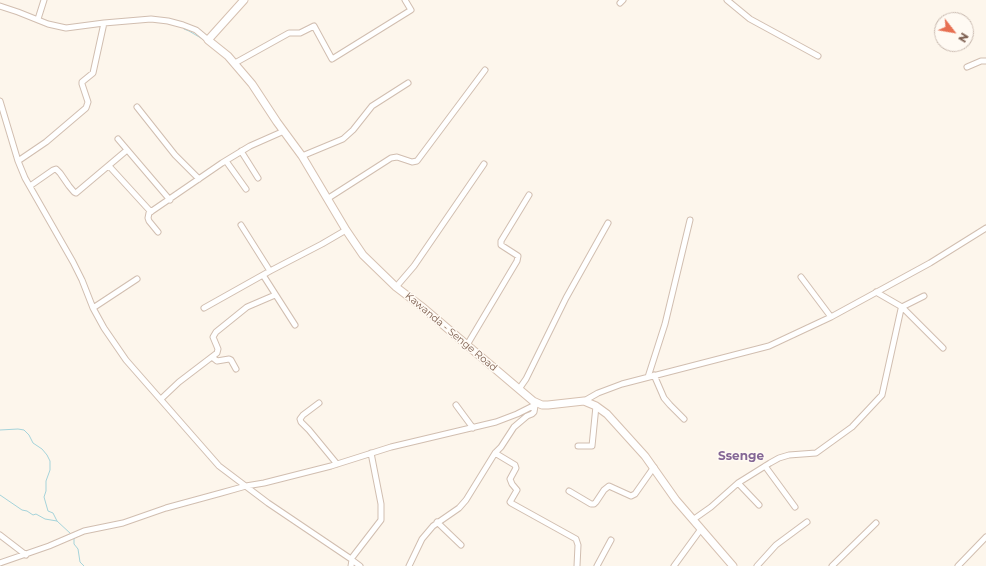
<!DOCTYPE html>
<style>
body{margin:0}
#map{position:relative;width:986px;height:566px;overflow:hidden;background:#fdf6ec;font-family:Montserrat,sans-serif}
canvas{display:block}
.north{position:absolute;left:934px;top:12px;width:40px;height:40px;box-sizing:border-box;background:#fffaf3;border:1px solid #cabbb1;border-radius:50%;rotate:121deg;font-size:11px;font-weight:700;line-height:16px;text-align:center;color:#7a5c4d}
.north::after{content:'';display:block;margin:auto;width:14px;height:18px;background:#e76f51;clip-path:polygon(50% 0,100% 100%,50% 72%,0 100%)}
</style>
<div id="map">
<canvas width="986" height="566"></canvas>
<div class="north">N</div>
</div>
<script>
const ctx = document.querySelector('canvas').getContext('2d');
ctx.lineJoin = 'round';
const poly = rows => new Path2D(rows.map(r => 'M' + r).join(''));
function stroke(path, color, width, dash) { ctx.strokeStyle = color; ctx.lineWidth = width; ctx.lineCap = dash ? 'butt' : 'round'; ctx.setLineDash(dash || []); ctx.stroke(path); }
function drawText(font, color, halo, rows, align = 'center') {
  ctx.font = font + ' Montserrat,sans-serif'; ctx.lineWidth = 3; ctx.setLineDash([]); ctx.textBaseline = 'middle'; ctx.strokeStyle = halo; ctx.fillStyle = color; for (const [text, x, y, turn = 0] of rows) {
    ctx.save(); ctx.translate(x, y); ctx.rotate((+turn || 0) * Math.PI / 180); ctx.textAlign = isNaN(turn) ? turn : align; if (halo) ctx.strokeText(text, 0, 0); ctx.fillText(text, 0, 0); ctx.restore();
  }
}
const stream = poly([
 [184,29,189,31,206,41],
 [414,305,428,316],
 [0,430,18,429,24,430,29,435,33,443,42,449,47,455,50,461,50,470,46,481,46,491,44,497,48,511,53,513,57,521],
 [0,495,22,510,27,511,33,515,36,514,45,519,57,521,71,534],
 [74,538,74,544,78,549,80,562,84,566]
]);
const street = poly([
 [727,0,750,19,818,56],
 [620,3,623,0],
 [0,6,18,12,48,24,66,28,104,23,151,19,168,21,183,25,196,30,208,40],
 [38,19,44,0],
 [235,63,289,33,300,33,314,26,332,59,411,10,405,0],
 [967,67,981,61,986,61],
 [0,101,18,161,25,178,73,262,82,280,93,308,104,328,126,360,219,466,268,503,351,559,352,560,351,566],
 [137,107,175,155,199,179],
 [118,139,170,200],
 [241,151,258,178],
 [302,156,343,139,353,130,372,106,408,83],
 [18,161,46,142,86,108,88,102,82,84,82,82,93,73,104,23],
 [226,161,246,189],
 [109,166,151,212],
 [30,186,53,170,56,169,60,173,69,186,74,192,76,193,127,150],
 [327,199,391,158,397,157,412,162,417,161,485,70],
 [241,225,270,271],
 [158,232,149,221,148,218,149,213,222,163,250,146,284,131],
 [263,275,295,325],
 [801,277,831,317],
 [396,287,414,266,484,164],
 [876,292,902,307,943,348],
 [93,308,137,279],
 [204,308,270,271,322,244,346,230],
 [467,345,517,261,518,256,504,247,501,245,501,241,529,195],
 [212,357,217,361,229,359,231,360,236,369],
 [654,375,664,398,670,405,684,419],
 [648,377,665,324,690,220],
 [519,389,526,379,566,298,608,223],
 [161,399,179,382,217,353,218,349,213,337,216,332,247,307,275,295],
 [584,401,598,393,622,384,769,346,831,317,930,263,986,228],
 [319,403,303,415,300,419,301,422,309,430,337,464],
 [456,405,473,428],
 [578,446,592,446,596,406],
 [495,453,515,465,516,468,510,479,512,484,517,490,510,502,511,503,576,539,578,545,577,566],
 [765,466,795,507],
 [738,483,759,505],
 [569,491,591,504,594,504,596,502,604,490,609,486,631,496,635,494,654,467],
 [694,519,711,507,738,483,770,463,779,458,789,455,816,453,852,427,882,395,901,309,902,307,924,296],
 [437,522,461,545],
 [0,535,26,555],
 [351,559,381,520,381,504,371,453],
 [352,560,360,566],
 [0,563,49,546,84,531,123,523,166,508,221,493,246,486,264,483,331,466,391,447,496,422,517,414,537,404],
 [409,566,422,539,433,526,459,508,466,500,495,453,501,447,514,427,527,416,532,414,534,412,535,406],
 [597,566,611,540],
 [674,566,701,529],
 [757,566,776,545,807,522],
 [832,566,876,523],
 [958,566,986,537]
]);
const secondary = poly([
 [244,0,208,40,228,56,252,84,277,122,302,156,346,230,363,255,396,287,421,306,533,401,542,405,548,405,584,401,596,406,607,414,645,456,676,500,733,566]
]);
const streetNames = [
 ["Kawanda - Senge Road",451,332,40]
];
const quarterNames = [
 ["Ssenge",741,456]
];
stroke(stream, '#a5d3da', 1);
stroke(street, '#d1beb0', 7);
stroke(secondary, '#d6c0b0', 9);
stroke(street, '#fff', 5);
stroke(secondary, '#fff', 7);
drawText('10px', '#7a5c4d', '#fffaf3', streetNames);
drawText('bold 12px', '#846695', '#fffaf3', quarterNames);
</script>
